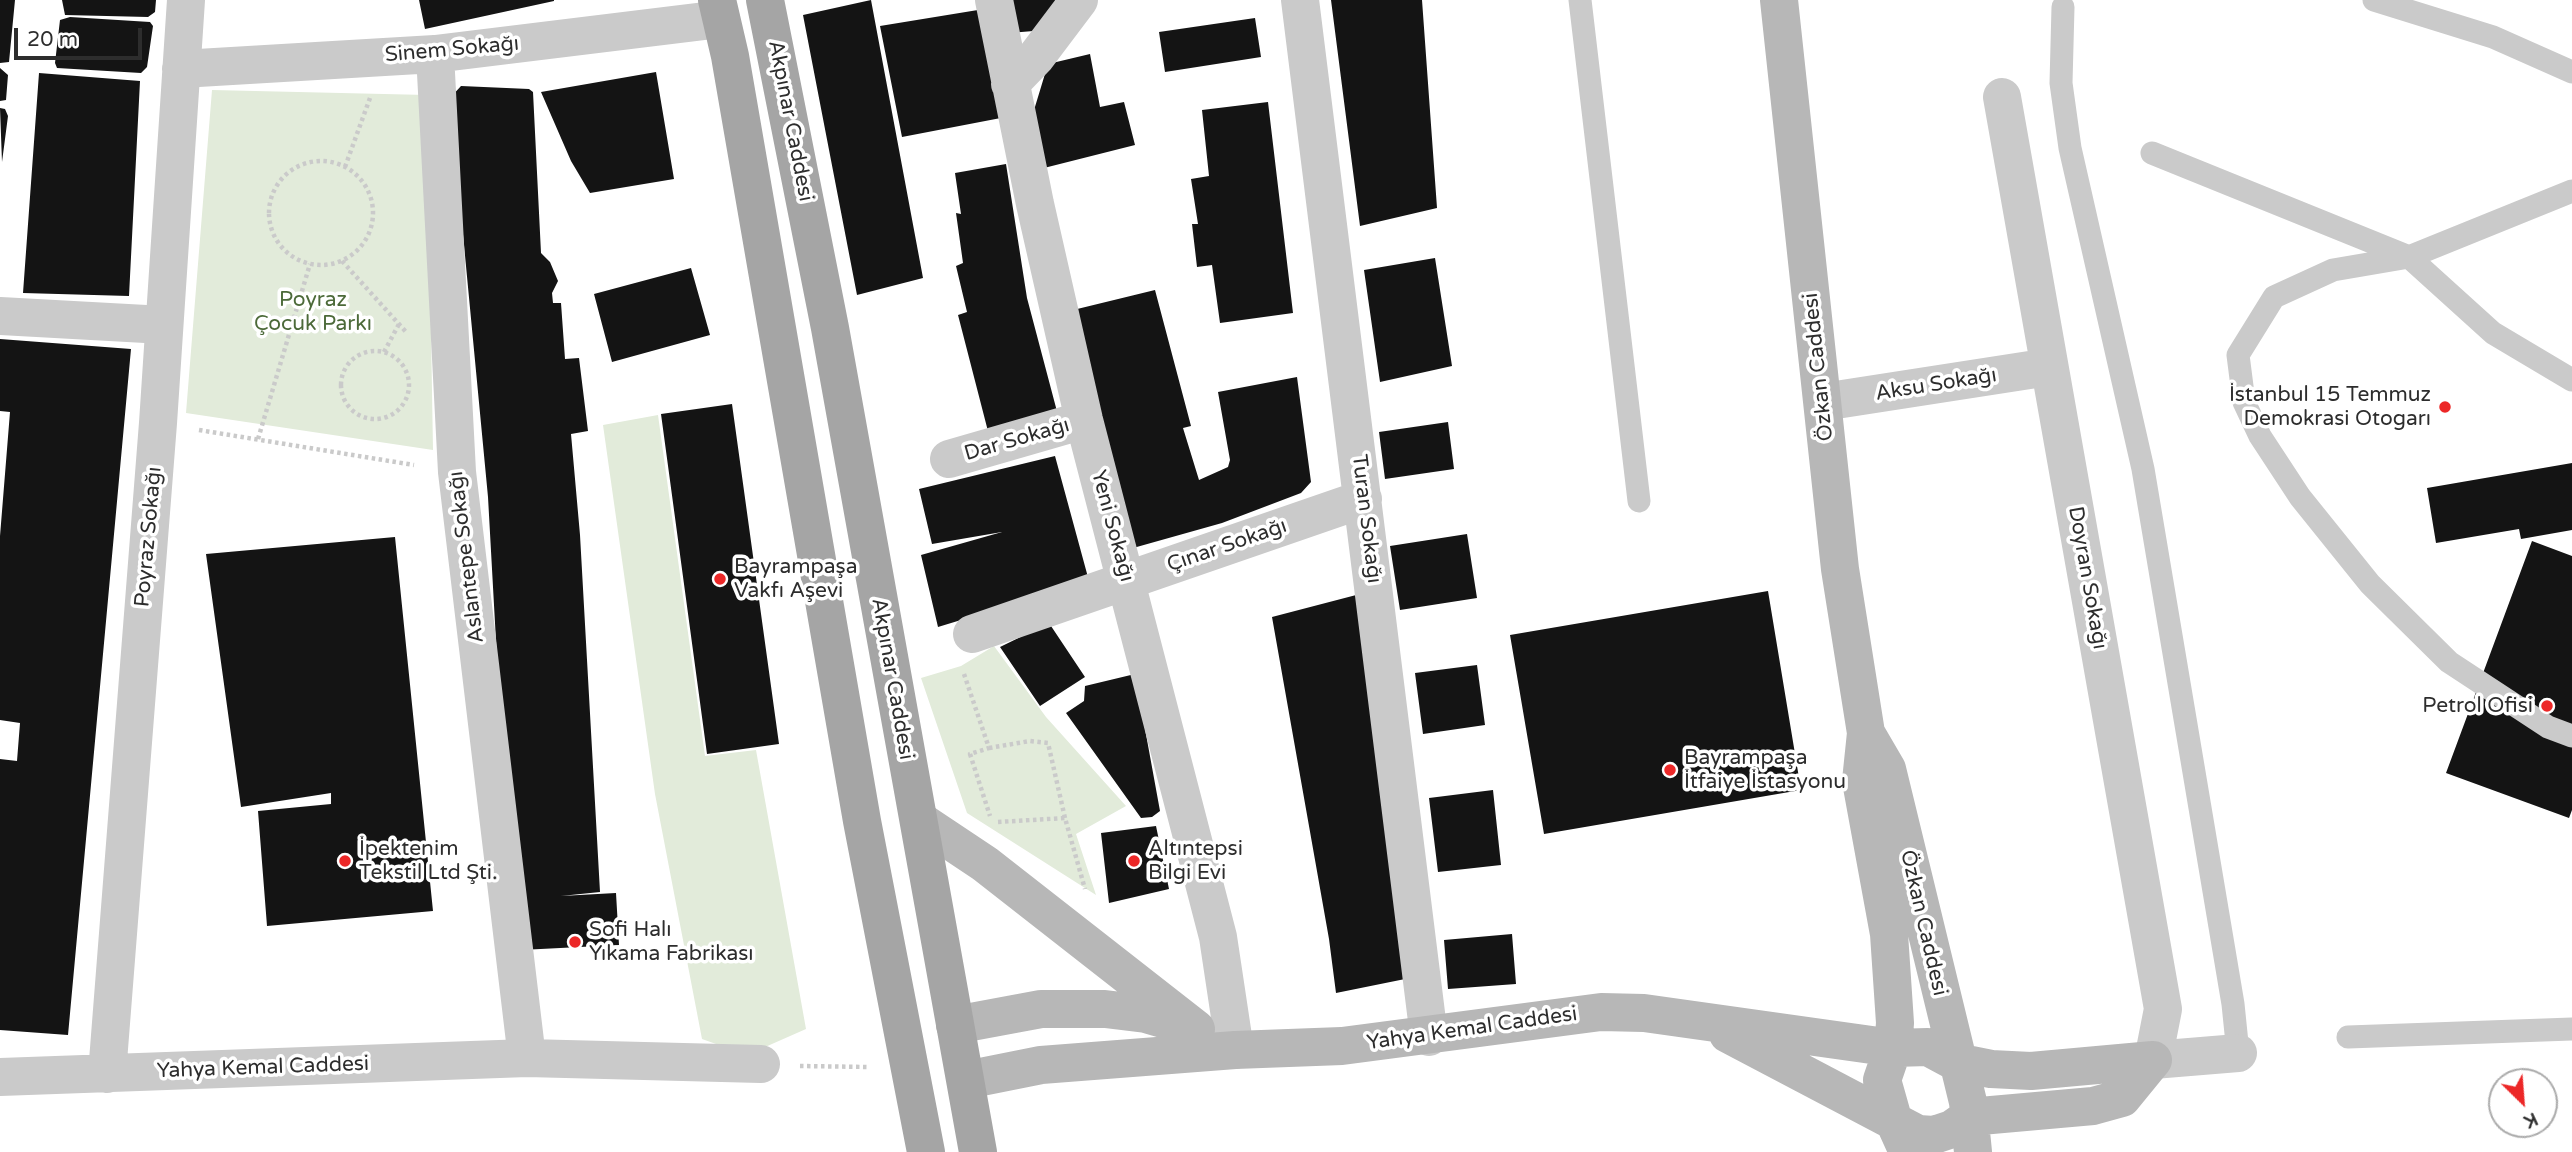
<!DOCTYPE html>
<meta charset="utf-8">
<style>
body{margin:0}
#map{position:relative;width:2572px;height:1152px;overflow:hidden;background:#fff;font-family:"Varela Round",sans-serif}
canvas{display:block}
.north{position:absolute;left:2488px;top:1068px;width:70px;height:70px;box-sizing:border-box;background:#fff;border:2px solid #ababab;border-radius:50%;rotate:155deg;font-size:19px;font-weight:700;line-height:28px;text-align:center;color:#2d2d2d}
.north::after{content:'';display:block;margin:auto;width:24px;height:32px;background:#ec2727;clip-path:polygon(50% 0,100% 100%,50% 72%,0 100%)}
.scale{position:absolute;left:14px;top:28px;width:128px;height:32px;box-sizing:border-box;border:4px solid #2d2d2d;border-top:0;padding-left:9px;font-size:21px;line-height:24px;white-space:nowrap;color:#2d2d2d;-webkit-text-stroke:5px #fff;paint-order:stroke}
</style>
<div id="map">
<canvas width="2572" height="1152"></canvas>
<div class="north">K</div>
<div class="scale">20 m</div>
</div>
<script>
const ctx = document.querySelector('canvas').getContext('2d');
ctx.lineJoin = 'round';
function fillPath(path, color) { ctx.fillStyle = color; ctx.fill(path, 'evenodd'); }
const poly = rows => new Path2D(rows.map(r => 'M' + r).join(''));
function stroke(path, color, width, dash) { ctx.strokeStyle = color; ctx.lineWidth = width; ctx.lineCap = dash ? 'butt' : 'round'; ctx.setLineDash(dash || []); ctx.stroke(path); }
function drawText(font, color, halo, rows, align = 'center') {
  ctx.font = font + ' "Varela Round",sans-serif'; ctx.lineWidth = 7; ctx.setLineDash([]); ctx.textBaseline = 'middle'; ctx.strokeStyle = halo; ctx.fillStyle = color; for (const [text, x, y, turn = 0] of rows) {
    ctx.save(); ctx.translate(x, y); ctx.rotate((+turn || 0) * Math.PI / 180); ctx.textAlign = isNaN(turn) ? turn : align; if (halo) ctx.strokeText(text, 0, 0); ctx.fillText(text, 0, 0); ctx.restore();
  }
}
const green = poly([
 [212,90,427,95,433,450,186,413],
 [658,415,705,756,756,750,806,1029,747,1055,702,1039,655,794,603,425],
 [994,646,1046,717,1126,806,1076,834,1096,895,967,813,921,678,961,666]
]);
const building = poly([
 [0,0,15,0,9,62,0,63],
 [62,0,156,0,155,12,148,17,65,15],
 [419,0,554,0,554,1,425,29],
 [871,0,923,278,857,295,803,15],
 [1001,0,1057,0,1046,30,1009,33],
 [1331,0,1422,0,1437,208,1360,226],
 [984,9,1006,117,902,137,880,26],
 [70,17,150,22,153,26,147,67,141,73,57,68,55,63,60,20],
 [1255,18,1261,57,1165,72,1159,32],
 [1090,54,1100,107,1124,102,1135,145,1040,169,1031,120,1048,64],
 [0,68,8,75,6,100,0,101],
 [656,72,674,179,590,193,571,161,541,92],
 [39,73,140,81,129,296,23,293],
 [461,86,529,89,533,92,541,253,550,262,558,281,552,293,553,303,561,303,565,359,579,358,588,431,571,434,580,535,600,892,561,896,616,893,619,945,521,950,499,695,488,497,450,98],
 [1268,102,1293,313,1220,323,1212,265,1197,267,1192,224,1198,224,1191,179,1209,176,1202,110],
 [0,108,5,109,8,116,2,162],
 [1006,164,1027,298,1059,419,990,439,958,315,967,312,956,266,963,263,956,213,961,214,955,173],
 [1435,258,1452,366,1380,382,1364,270],
 [691,268,710,335,612,362,594,294],
 [1155,290,1191,426,1183,428,1199,480,1228,467,1230,460,1218,392,1297,377,1311,482,1301,493,1222,523,1126,550,1069,311],
 [0,339,131,349,68,1035,0,1030,0,759,17,761,20,723,0,720,0,536,10,412,0,411],
 [732,404,779,744,707,754,661,414],
 [1448,422,1454,469,1385,479,1379,432],
 [1055,456,1089,581,938,627,921,555,1002,532,932,544,919,489],
 [2572,463,2572,530,2521,539,2519,529,2436,543,2427,488],
 [1467,534,1477,598,1400,610,1390,546],
 [395,537,433,911,267,926,258,811,331,804,331,793,241,807,206,554],
 [2532,541,2572,556,2572,810,2569,818,2446,773],
 [1768,591,1801,790,1544,834,1510,635],
 [1360,594,1410,978,1336,993,1329,939,1272,617],
 [1049,623,1085,677,1040,706,1000,647],
 [1477,665,1485,725,1423,734,1415,673],
 [1135,674,1160,811,1152,817,1141,818,1066,713,1084,701,1085,686],
 [1493,790,1501,865,1438,872,1429,798],
 [1156,826,1169,889,1109,903,1101,833],
 [1512,934,1516,984,1448,989,1444,940]
]);
const path = poly([
 '269 213a52 52 0 1 1 104 0a52 52 0 1 1-104 0Z',
 [345,167,370,98],
 [342,261,407,333],
 '341 385a34 34 0 1 1 68 0a34 34 0 1 1-68 0Z',
 [384,352,399,324],
 [199,430,414,465],
 [258,439,310,264],
 [964,674,989,748,970,754,990,816],
 [989,748,1030,741,1048,743,1065,818],
 [998,822,1065,818,1085,889],
 [800,1066,868,1067]
]);
const lane = poly([
 [1580,0,1639,501],
 [2374,0,2493,37,2572,72],
 [2063,7,2061,83,2070,148,2143,469,2233,1004,2238,1053],
 [2152,153,2409,257,2493,333,2572,380],
 [2572,191,2409,257,2333,270,2274,297,2238,355,2244,402,2260,436,2300,497,2370,584,2449,662,2548,727,2572,736],
 [2348,1037,2572,1029]
]);
const street = poly([
 [994,0,1035,204,1084,420,1218,937,1235,1050],
 [1300,0,1429,1037],
 [435,54,457,472,527,1058],
 [181,69,435,54,721,19],
 [1010,84,1036,57,1079,0],
 [2002,97,2163,1009,2153,1060,2238,1053],
 [0,316,164,325],
 [1823,402,2049,367],
 [949,459,1084,420],
 [972,634,1363,499],
 [107,1074,158,423,186,0],
 [0,1077,527,1058,761,1064]
]);
const secondary = poly([
 [1779,0,1840,569,1866,733],
 [919,820,985,864,1196,1029],
 [955,1025,1041,1009,1105,1009,1146,1014,1180,1024],
 [1728,1034,1918,1134,1934,1135,1952,1129,1969,1117,2093,1106,2122,1098,2153,1060],
 [966,1080,1041,1065,1235,1050,1342,1046,1601,1012,1644,1013,1893,1048,1928,1047,1956,1062,1991,1069,2031,1071,2153,1060],
 [1908,1152,1893,1119,1882,1080,1893,1048,1895,1023,1889,934,1861,781,1866,733,1887,769,1968,1102,1973,1152]
]);
const primary = poly([
 [717,0,730,56,862,821,926,1152],
 [765,0,830,328,978,1152]
]);
const markers = [
 [2445,407,7,"#ec2727"],
 [720,579,7,"#ec2727"],
 [2547,706,7,"#ec2727"],
 [1670,770,7,"#ec2727"],
 [345,861,7,"#ec2727"],
 [1134,861,7,"#ec2727"],
 [575,942,7,"#ec2727"]
];
const streetNames = [
 ["Sinem Sokağı",452,50,-5],
 ["Akpınar Caddesi",790,121,79],
 ["Özkan Caddesi",1819,367,-96],
 ["Aksu Sokağı",1936,385,-9],
 ["Dar Sokağı",1017,440,-16],
 ["Turan Sokağı",1366,519,83],
 ["Yeni Sokağı",1112,526,75],
 ["Poyraz Sokağı",149,537,-85],
 ["Çınar Sokağı",1227,546,-19],
 ["Aslantepe Sokağı",467,557,-97],
 ["Doyran Sokağı",2087,578,80],
 ["Akpınar Caddesi",892,679,80],
 ["Özkan Caddesi",1923,923,77],
 ["Yahya Kemal Caddesi",1472,1029,-8],
 ["Yahya Kemal Caddesi",263,1068,-2]
];
const parkNames = [
 ["Poyraz",313,300],
 ["Çocuk Parkı",313,324]
];
const poiNames = [
 ["İstanbul 15 Temmuz",2431,395,"right"],
 ["Demokrasi Otogarı",2431,419,"right"],
 ["Bayrampaşa",734,567],
 ["Vakfı Aşevi",734,591],
 ["Petrol Ofisi",2533,706,"right"],
 ["Bayrampaşa",1684,758],
 ["İtfaiye İstasyonu",1684,782],
 ["İpektenim",359,849],
 ["Tekstil Ltd Şti.",359,873],
 ["Altıntepsi",1148,849],
 ["Bilgi Evi",1148,873],
 ["Sofi Halı",589,930],
 ["Yıkama Fabrikası",589,954]
];
fillPath(green, '#e2ebda');
fillPath(building, '#141414');
stroke(path, '#cacaca', 4.5, [3.5, 3.5]);
stroke(lane, '#cacaca', 23);
stroke(street, '#cacaca', 38);
stroke(secondary, '#b7b7b7', 38);
stroke(primary, '#a5a5a5', 38);
for (const [x, y, r, color] of markers) { const dot = new Path2D(); dot.arc(x, y, r, 0, 2 * Math.PI); ctx.fillStyle = color; ctx.fill(dot); stroke(dot, '#fff', 2.5); }
drawText('21px', '#2d2d2d', '#fff', streetNames);
drawText('21px', '#4c6a39', '#fff', parkNames);
drawText('21px', '#2d2d2d', '#fff', poiNames, 'left');
</script>
